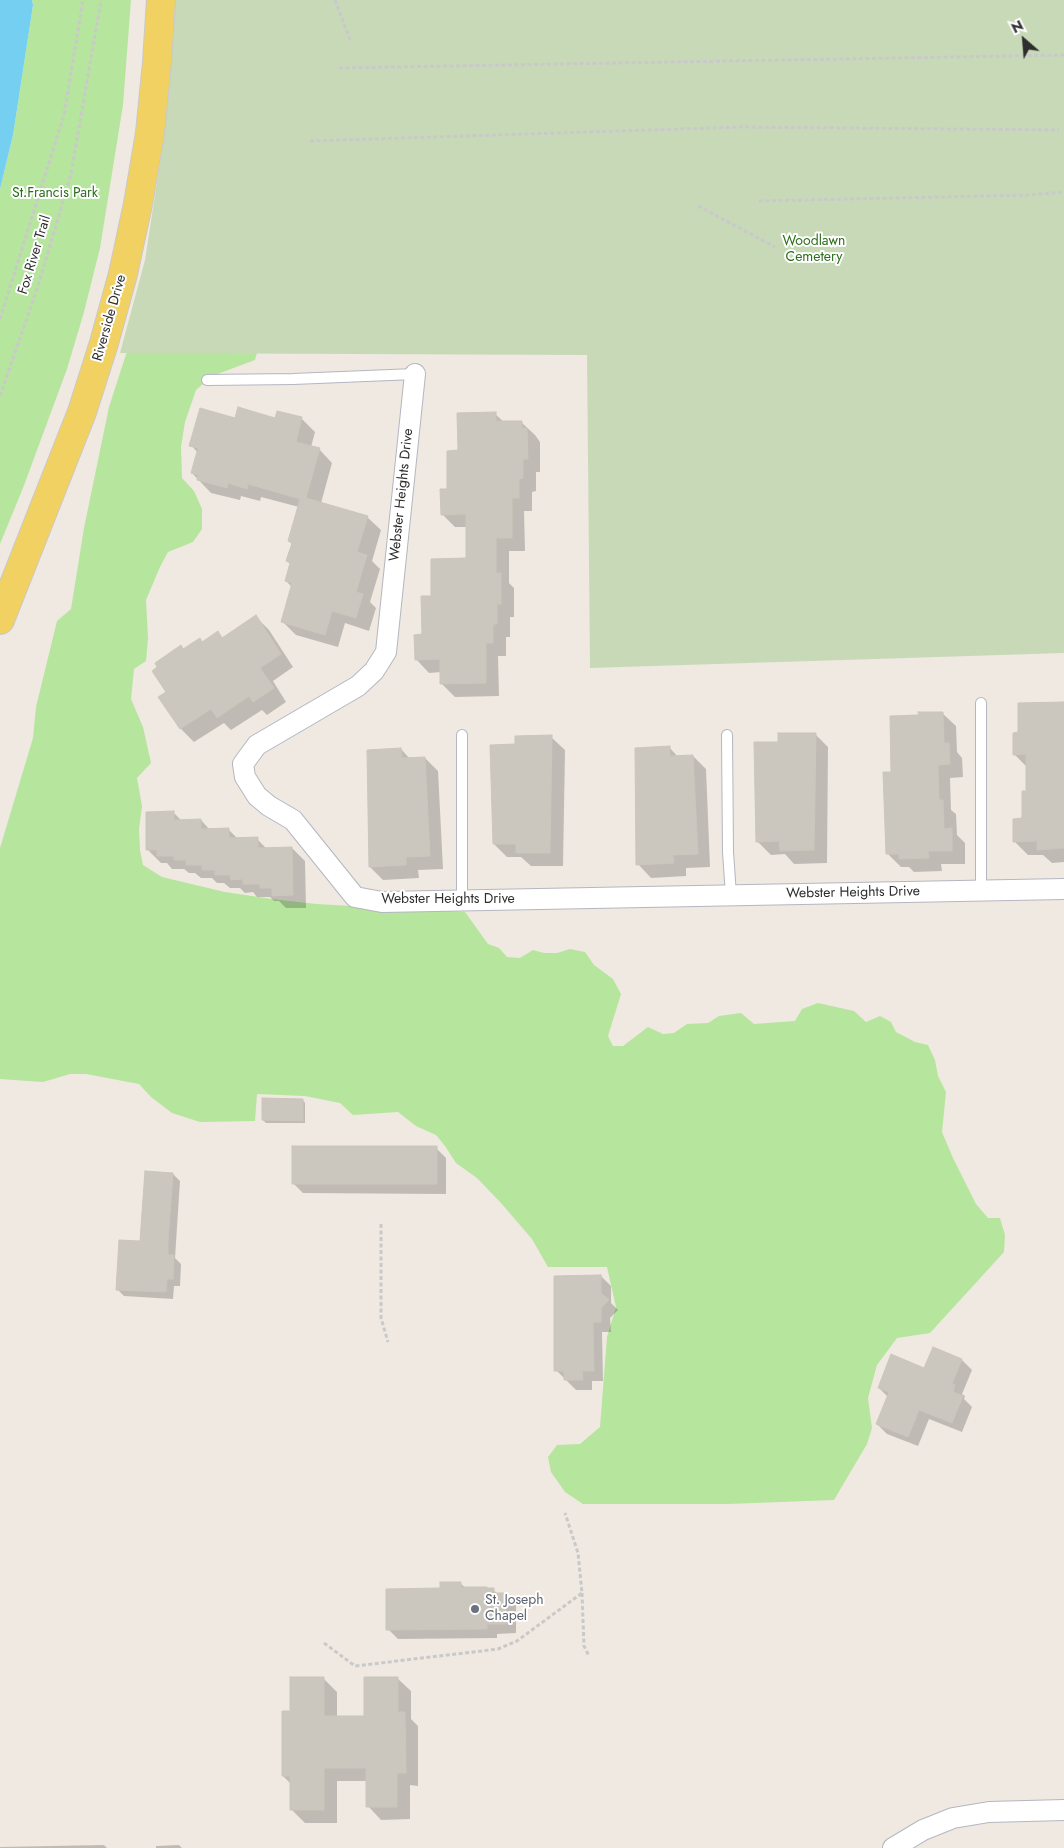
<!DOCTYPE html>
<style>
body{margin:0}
#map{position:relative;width:1064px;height:1848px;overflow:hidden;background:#efe9e1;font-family:Jost,sans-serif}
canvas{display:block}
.north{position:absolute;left:999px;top:15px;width:50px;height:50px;-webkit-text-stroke:4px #fff;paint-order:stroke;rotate:333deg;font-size:14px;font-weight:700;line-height:20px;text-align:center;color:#2e2e2e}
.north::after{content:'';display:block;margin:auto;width:18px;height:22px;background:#2e2e2e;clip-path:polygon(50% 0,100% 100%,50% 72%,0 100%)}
</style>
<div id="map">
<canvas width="1064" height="1848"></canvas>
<div class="north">N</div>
</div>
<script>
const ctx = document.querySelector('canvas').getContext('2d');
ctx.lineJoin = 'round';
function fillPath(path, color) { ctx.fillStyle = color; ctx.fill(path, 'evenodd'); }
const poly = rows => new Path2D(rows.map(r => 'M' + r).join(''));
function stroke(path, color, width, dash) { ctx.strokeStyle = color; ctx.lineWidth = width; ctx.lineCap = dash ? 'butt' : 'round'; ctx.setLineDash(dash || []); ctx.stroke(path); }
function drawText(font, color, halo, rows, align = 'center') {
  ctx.font = font + ' Jost,sans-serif'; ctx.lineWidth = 4; ctx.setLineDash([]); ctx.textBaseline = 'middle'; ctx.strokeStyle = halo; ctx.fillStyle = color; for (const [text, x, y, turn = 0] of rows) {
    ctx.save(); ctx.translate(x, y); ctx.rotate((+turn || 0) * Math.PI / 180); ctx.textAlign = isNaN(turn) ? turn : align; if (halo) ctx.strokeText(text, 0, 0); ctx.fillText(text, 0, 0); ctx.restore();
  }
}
const green = poly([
 [32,0,131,0,123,105,100,248,84,312,67,369,23,488,0,544,0,189,13,135,33,5],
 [139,314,260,342,255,360,212,376,196,390,185,422,181,447,182,478,194,491,202,509,202,529,193,542,168,552,160,567,146,600,148,638,146,661,134,669,131,699,143,727,151,763,137,778,142,806,139,829,140,850,143,865,162,877,225,892,272,899,316,904,465,912,488,944,499,948,507,957,520,958,533,950,544,953,557,953,570,949,585,952,594,965,613,979,621,994,608,1036,613,1046,623,1046,648,1027,663,1034,674,1033,687,1024,708,1023,719,1016,741,1013,754,1024,795,1021,802,1009,818,1003,854,1011,866,1022,880,1016,891,1022,896,1032,915,1042,928,1045,935,1060,938,1076,946,1092,942,1132,953,1158,976,1204,988,1218,1000,1218,1005,1235,1004,1252,930,1333,897,1338,877,1365,868,1398,872,1428,867,1444,834,1500,727,1504,583,1504,565,1492,551,1472,548,1457,557,1445,580,1444,600,1427,607,1337,616,1307,607,1267,548,1267,532,1239,501,1203,477,1178,456,1163,445,1146,436,1135,416,1126,398,1112,353,1115,340,1103,305,1096,257,1094,255,1121,200,1122,172,1113,151,1097,139,1084,86,1074,70,1074,43,1082,0,1079,0,848,33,738,36,707,57,621,71,609,84,528,109,407]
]);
const cemetery = poly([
 [172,0,1064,0,1064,653,590,668,587,355,120,353,145,260,163,143]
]);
const water = poly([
 [0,0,32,0,33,5,13,135,0,189]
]);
const shadow = poly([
 [278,412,302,419,315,432,311,447,319,449,332,463,321,503,367,517,381,530,372,561,380,569,370,602,376,608,369,631,345,623,338,647,296,635,282,621,292,587,286,581,291,564,288,561,293,545,289,541,299,507,261,497,260,501,241,496,240,500,211,493,192,473,198,453,191,445,236,419,276,419],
 [495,414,504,422,521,422,535,435,540,442,540,472,536,472,536,491,532,492,532,511,524,511,525,551,509,551,509,583,514,588,514,617,510,617,510,637,506,637,506,656,498,656,499,696,455,697,442,684,441,672,429,673,416,659,433,597,468,559,467,527,455,527,442,514,459,452],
 [256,617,269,630,293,667,273,681,286,702,267,715,262,710,231,730,224,723,194,742,181,729,160,697,167,692,184,650,203,643,218,633,223,638],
 [1064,704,1064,862,1052,863,1043,855,1028,855,1015,842,1024,820,1027,792,1027,767,1014,754,1020,734],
 [942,713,956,726,957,752,962,758,963,777,950,778,951,810,956,814,957,835,965,843,965,864,941,864,942,871,914,872,909,867,901,867,887,853,892,773,891,717],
 [815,734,828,747,827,863,794,864,785,854,771,855,757,841,780,743],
 [551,737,565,750,563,866,531,866,521,857,507,857,494,844,516,746],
 [669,747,678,757,693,756,706,769,710,867,686,868,686,876,651,878,638,864],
 [401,749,410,759,425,758,438,771,443,869,418,870,419,878,383,880,370,867],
 [173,812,182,821,201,820,210,830,229,830,238,839,257,839,267,849,292,848,305,861,306,908,286,908,279,901,274,901,270,897,257,897,253,892,245,893,240,888,230,888,224,883,217,883,212,878,201,878,195,873,189,873,184,869,172,869,167,863,161,863,148,850],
 [303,1100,305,1103,305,1123,266,1123,263,1120],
 [436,1148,446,1158,446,1194,303,1193,293,1183],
 [173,1174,180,1181,175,1258,181,1264,180,1286,174,1286,173,1299,124,1296,117,1289],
 [601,1276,611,1286,611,1303,618,1310,610,1318,611,1332,602,1332,603,1381,592,1381,592,1390,576,1390,556,1370],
 [962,1360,972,1370,962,1394,965,1396,964,1399,972,1407,962,1432,929,1419,918,1446,887,1434,877,1424,888,1397,879,1388,925,1369],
 [461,1584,466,1588,493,1590,498,1594,506,1594,516,1604,516,1633,497,1634,497,1638,398,1639,388,1629,441,1589],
 [323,1678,337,1692,337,1718,366,1717,397,1678,411,1691,411,1719,418,1726,418,1786,410,1785,410,1819,381,1820,368,1806,367,1781,337,1781,337,1823,305,1823,291,1809,291,1784,283,1776,291,1713],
 [104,1845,107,1848,0,1848,0,1847],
 [179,1845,182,1848,156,1848,156,1846]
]);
const building = poly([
 [238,407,275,418,277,411,302,417,296,442,320,448,306,498,368,516,357,552,367,555,356,592,363,594,356,618,332,611,325,635,281,622,292,583,285,581,290,563,286,561,292,543,288,541,300,499,248,484,247,489,228,483,227,488,197,480,198,475,191,473,198,448,189,446,200,408,235,418,238,407],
 [496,412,496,421,522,421,522,428,527,428,528,459,523,459,523,478,519,479,519,498,512,498,512,538,496,538,496,573,501,573,501,604,497,604,497,624,493,624,493,643,486,643,486,683,440,684,440,659,415,660,414,635,422,634,421,596,431,596,431,559,466,558,466,514,441,515,440,489,447,489,447,451,458,450,457,413,496,412],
 [256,615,281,654,260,668,274,688,253,702,249,696,217,718,211,709,180,729,158,697,166,692,152,671,157,667,155,663,181,645,183,649,200,638,202,642,218,631,222,638,256,615],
 [1064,702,1064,848,1037,850,1037,841,1013,842,1013,819,1022,818,1022,791,1026,791,1026,754,1013,755,1013,733,1018,732,1018,703,1064,702],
 [918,712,943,712,944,743,949,743,950,764,938,765,939,800,943,800,944,829,952,828,952,851,928,851,929,858,899,859,899,854,886,854,883,772,891,772,890,716,919,715,918,712],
 [778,733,816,733,814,850,780,851,779,841,756,842,754,742,778,742,778,733],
 [552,735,550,853,516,853,516,844,493,844,490,745,515,744,515,736,552,735],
 [670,746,670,756,693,755,698,854,673,855,674,863,636,865,635,748,670,746],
 [401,748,402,758,425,757,430,856,406,857,406,865,369,867,367,750,401,748],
 [174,811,174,820,201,819,201,829,229,828,229,838,258,837,258,848,292,847,293,895,272,896,272,888,260,888,260,884,243,884,243,879,231,880,230,875,215,875,215,870,202,870,202,865,186,865,186,860,174,860,174,856,157,856,157,850,146,850,146,812,174,811],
 [262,1098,303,1099,303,1121,262,1120,262,1098],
 [292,1146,437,1146,437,1184,292,1184,292,1146],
 [145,1171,173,1173,168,1242,168,1255,174,1255,173,1279,167,1279,166,1292,116,1290,119,1240,140,1241,145,1171],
 [601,1275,601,1293,609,1300,601,1308,601,1322,593,1322,594,1371,582,1371,583,1380,564,1380,564,1371,554,1371,554,1276,601,1275],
 [933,1347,962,1359,952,1384,955,1385,953,1392,963,1396,952,1423,919,1410,908,1437,876,1424,889,1392,878,1388,891,1354,924,1368,933,1347],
 [440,1582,461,1582,461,1587,487,1587,487,1588,494,1588,494,1593,506,1593,506,1624,487,1624,487,1629,386,1630,386,1589,440,1588,440,1582],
 [290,1677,324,1677,324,1716,364,1716,364,1677,398,1677,398,1712,405,1712,406,1773,397,1773,397,1807,366,1807,366,1768,324,1768,324,1810,290,1810,290,1776,282,1776,282,1711,290,1711,290,1677]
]);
const path = poly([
 [335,0,350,40],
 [339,68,1064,55],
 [310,141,742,127,1059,130],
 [759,201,1029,195,1064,192],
 [698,206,775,247],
 [0,319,64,115,83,0],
 [0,396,38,286,71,174,101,0],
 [381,1224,381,1318,388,1342],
 [582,1593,584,1646,589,1656],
 [324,1643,355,1666,498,1649,517,1641,582,1593,578,1553,565,1513]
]);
const service = poly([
 [207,380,293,379,415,374],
 [981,703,981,890],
 [462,735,462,901],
 [727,735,728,852,731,895]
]);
const minor = poly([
 [415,374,386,652,374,671,358,686,257,745,243,764,245,777,257,796,269,806,293,820,355,897,382,902,1064,889],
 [893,1848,923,1830,953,1818,989,1812,1064,1810]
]);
const primary = poly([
 [0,620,82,412,104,343,123,274,138,204,150,133,157,62,161,0]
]);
const markers = [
 [475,1609,5,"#6b7280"]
];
const parkNames = [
 ["St.Francis Park",55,194],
 ["Woodlawn",814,242],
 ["Cemetery",814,258]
];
const streetNames = [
 ["Fox River Trail",35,255,-73],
 ["Riverside Drive",110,318,-74],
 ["Webster Heights Drive",402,495,-84],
 ["Webster Heights Drive",853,893,-1],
 ["Webster Heights Drive",448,900]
];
const worshipNames = [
 ["St. Joseph",485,1601],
 ["Chapel",485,1617]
];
fillPath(green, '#b6e59e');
fillPath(cemetery, '#c8d9b8');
fillPath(water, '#75cff0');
fillPath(shadow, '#0003');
fillPath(building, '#cbc7bf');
stroke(building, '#cbc5ba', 1);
stroke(service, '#b4b7c1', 12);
stroke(minor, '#b4b7c1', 22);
stroke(primary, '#c9c9c9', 30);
stroke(path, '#c9c9c9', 3, [4, 2.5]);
stroke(service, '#fff', 10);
stroke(minor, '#fff', 20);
stroke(primary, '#f2d163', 28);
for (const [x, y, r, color] of markers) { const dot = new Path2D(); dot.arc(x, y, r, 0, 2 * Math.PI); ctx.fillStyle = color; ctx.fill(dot); stroke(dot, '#fff', 2); }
drawText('14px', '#2c6e1b', '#fff', parkNames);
drawText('14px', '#2e2e2e', '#fff', streetNames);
drawText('14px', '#5b616d', '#fff', worshipNames, 'left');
</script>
